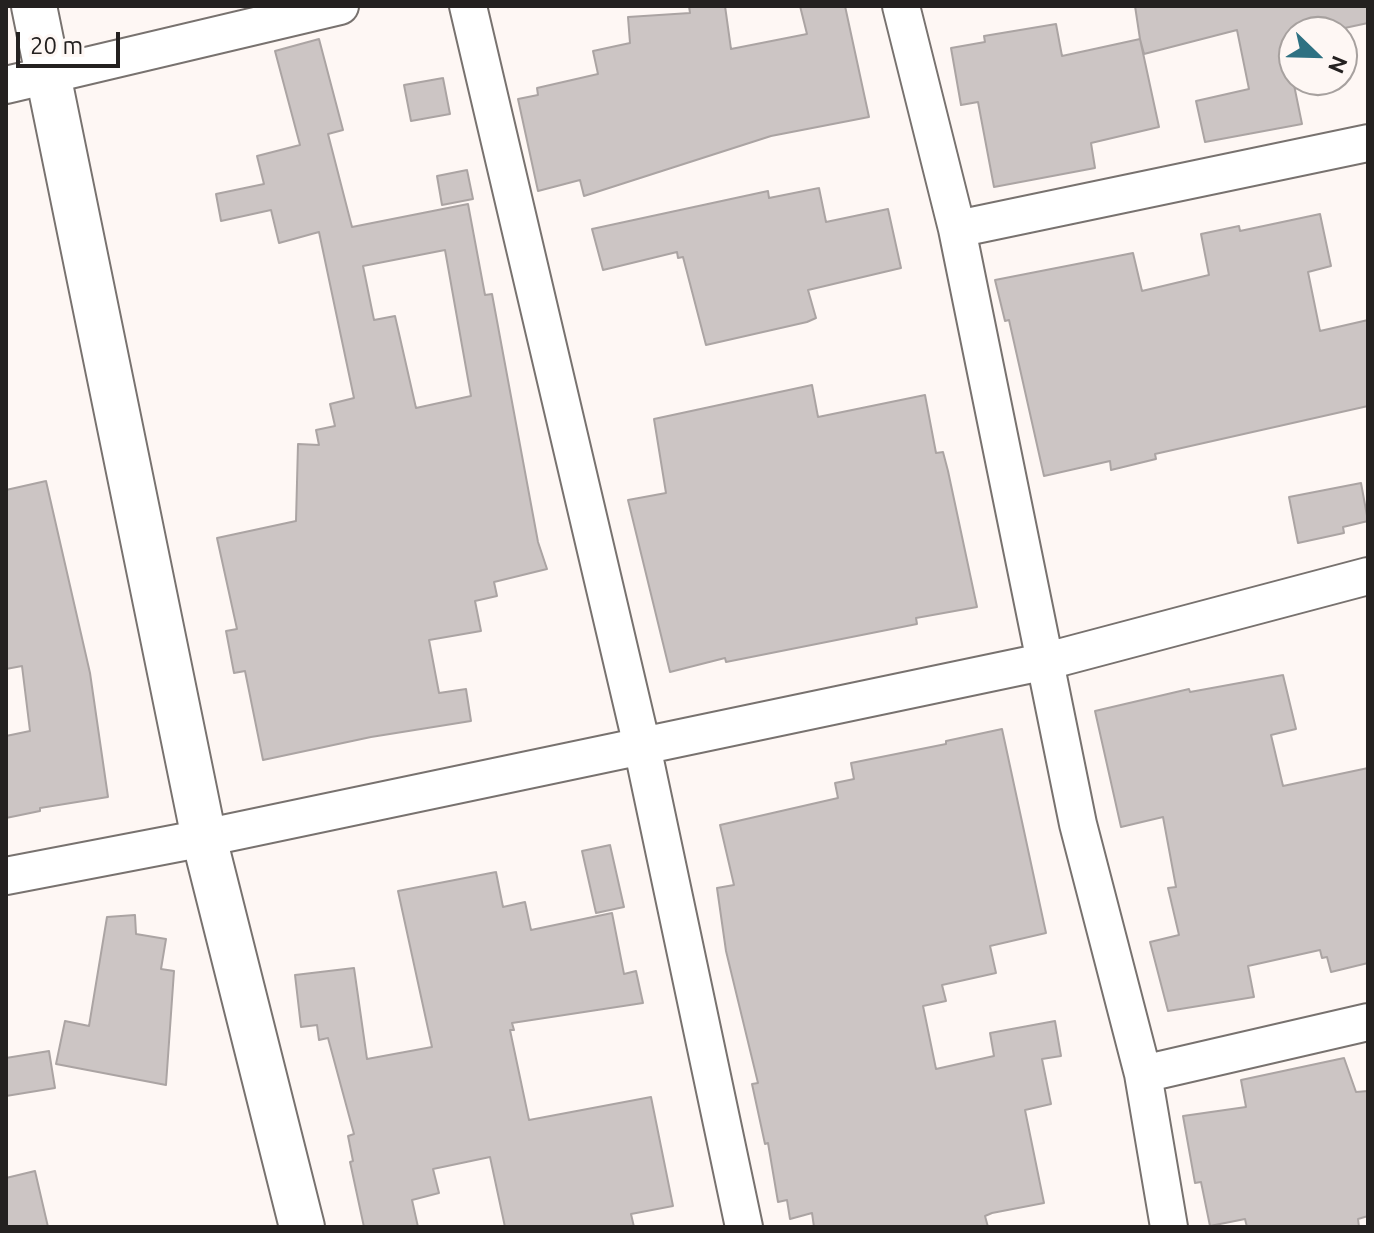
<!DOCTYPE html>
<style>
body{margin:0}
#map{position:relative;width:1374px;height:1233px;overflow:hidden;background:#fef7f4;font-family:Ubuntu,sans-serif}
canvas{display:block}
.frame{position:absolute;inset:0;border:8px solid #242120;pointer-events:none}
.north{position:absolute;left:1278px;top:16px;width:80px;height:80px;box-sizing:border-box;background:#fef7f4;border:2px solid #a7a19f;border-radius:50%;rotate:113deg;font-size:22px;font-weight:700;line-height:32px;text-align:center;color:#242120}
.north::after{content:'';display:block;margin:auto;width:28px;height:36px;background:#2e7182;clip-path:polygon(50% 0,100% 100%,50% 72%,0 100%)}
.scale{position:absolute;left:16px;top:32px;width:104px;height:36px;box-sizing:border-box;border:4px solid #242120;border-top:0;padding-left:10px;font-size:24px;line-height:28px;white-space:nowrap;color:#242120;-webkit-text-stroke:6px #fef7f4;paint-order:stroke}
</style>
<div id="map">
<canvas width="1374" height="1233"></canvas>
<div class="frame"></div>
<div class="north">N</div>
<div class="scale">20 m</div>
</div>
<script>
const ctx = document.querySelector('canvas').getContext('2d');
ctx.lineJoin = 'round';
function fillPath(path, color) { ctx.fillStyle = color; ctx.fill(path, 'evenodd'); }
const poly = rows => new Path2D(rows.map(r => 'M' + r).join(''));
function stroke(path, color, width, dash) { ctx.strokeStyle = color; ctx.lineWidth = width; ctx.lineCap = dash ? 'butt' : 'round'; ctx.setLineDash(dash || []); ctx.stroke(path); }
const building = poly([
 [689,6,725,6,731,49,807,34,800,6,845,6,869,117,771,136,584,196,580,180,538,191,518,99,538,95,537,88,598,74,593,51,630,43,628,17,690,13,689,6],
 [1135,6,1368,6,1368,23,1326,32,1294,32,1294,39,1285,41,1302,124,1205,142,1196,101,1249,89,1237,30,1144,54,1140,39,1159,127,1091,143,1095,168,994,187,978,102,961,105,951,48,985,42,984,36,1056,24,1062,56,1140,39,1135,6],
 [319,39,343,130,328,134,352,227,468,204,485,295,492,294,538,542,547,569,494,582,497,596,475,601,481,631,429,640,439,693,466,689,471,721,371,737,263,760,245,671,234,673,226,631,237,629,217,538,296,521,298,444,319,445,316,430,335,426,330,404,354,398,319,232,279,243,271,210,221,221,216,194,264,184,257,156,300,145,275,51,319,39],
 [445,250,471,396,416,408,395,316,374,320,363,266,445,250],
 [443,78,450,114,411,121,404,85,443,78],
 [467,170,473,199,442,205,437,176,467,170],
 [819,188,826,222,888,209,901,268,808,290,816,318,807,322,706,345,683,257,678,258,677,252,603,270,592,229,768,191,769,198,819,188],
 [1320,214,1331,266,1308,272,1320,331,1368,320,1368,406,1155,454,1156,459,1111,470,1110,461,1044,476,1009,320,1005,321,995,280,1133,253,1142,291,1209,275,1201,234,1239,226,1240,231,1320,214],
 [812,385,818,417,925,395,936,453,943,452,948,471,977,607,916,618,917,624,726,662,725,658,670,672,628,500,666,493,654,419,812,385],
 [46,481,90,673,108,797,40,808,40,811,6,818,6,736,30,731,22,666,6,669,6,490,46,481],
 [1361,483,1368,521,1343,527,1344,533,1298,543,1289,497,1361,483],
 [1283,675,1296,729,1271,735,1283,786,1368,768,1368,963,1331,972,1327,957,1322,958,1320,950,1248,966,1254,997,1168,1011,1150,942,1179,935,1168,888,1176,887,1163,817,1121,827,1095,711,1189,689,1190,692,1283,675],
 [1002,729,1046,933,990,946,996,973,942,985,946,1001,923,1006,936,1069,994,1056,990,1033,1055,1021,1061,1056,1042,1059,1051,1104,1025,1110,1044,1203,992,1213,985,1216,988,1227,814,1227,812,1213,790,1219,787,1200,778,1202,768,1143,765,1144,752,1084,758,1083,726,951,717,888,734,885,720,825,838,798,835,783,854,779,851,763,946,744,946,741,1002,729],
 [610,845,624,907,596,913,582,851,610,845],
 [496,872,503,907,525,902,531,930,612,913,624,974,636,971,643,1003,512,1023,514,1030,510,1030,529,1120,651,1097,673,1206,631,1214,634,1227,505,1227,490,1157,433,1169,439,1193,412,1200,418,1227,364,1227,350,1162,353,1161,348,1136,354,1134,328,1038,319,1040,317,1025,301,1027,295,975,354,968,367,1059,432,1047,398,891,496,872],
 [135,915,136,934,166,939,161,969,174,971,166,1085,56,1064,65,1021,89,1026,107,917,135,915],
 [49,1051,55,1088,6,1096,6,1058,49,1051],
 [1344,1058,1356,1092,1368,1091,1368,1216,1358,1219,1359,1227,1247,1227,1245,1219,1210,1226,1201,1182,1195,1183,1183,1116,1246,1107,1241,1080,1344,1058],
 [35,1171,48,1227,6,1227,6,1178,35,1171]
]);
const minor = poly([
 [468,6,642,746,744,1227],
 [901,6,957,229,1078,824,1143,1074,1169,1227],
 [6,85,340,6],
 [957,229,1368,143],
 [6,876,204,838,1047,661,1368,576],
 [1143,1074,1368,1022]
]);
const tertiary = poly([
 [34,6,204,838,302,1227]
]);
fillPath(building, '#ccc5c4');
stroke(building, '#aba4a3', 2);
stroke(minor, '#78726f', 40);
stroke(tertiary, '#78726f', 48);
stroke(minor, '#fff', 36);
stroke(tertiary, '#fff', 44);
</script>
